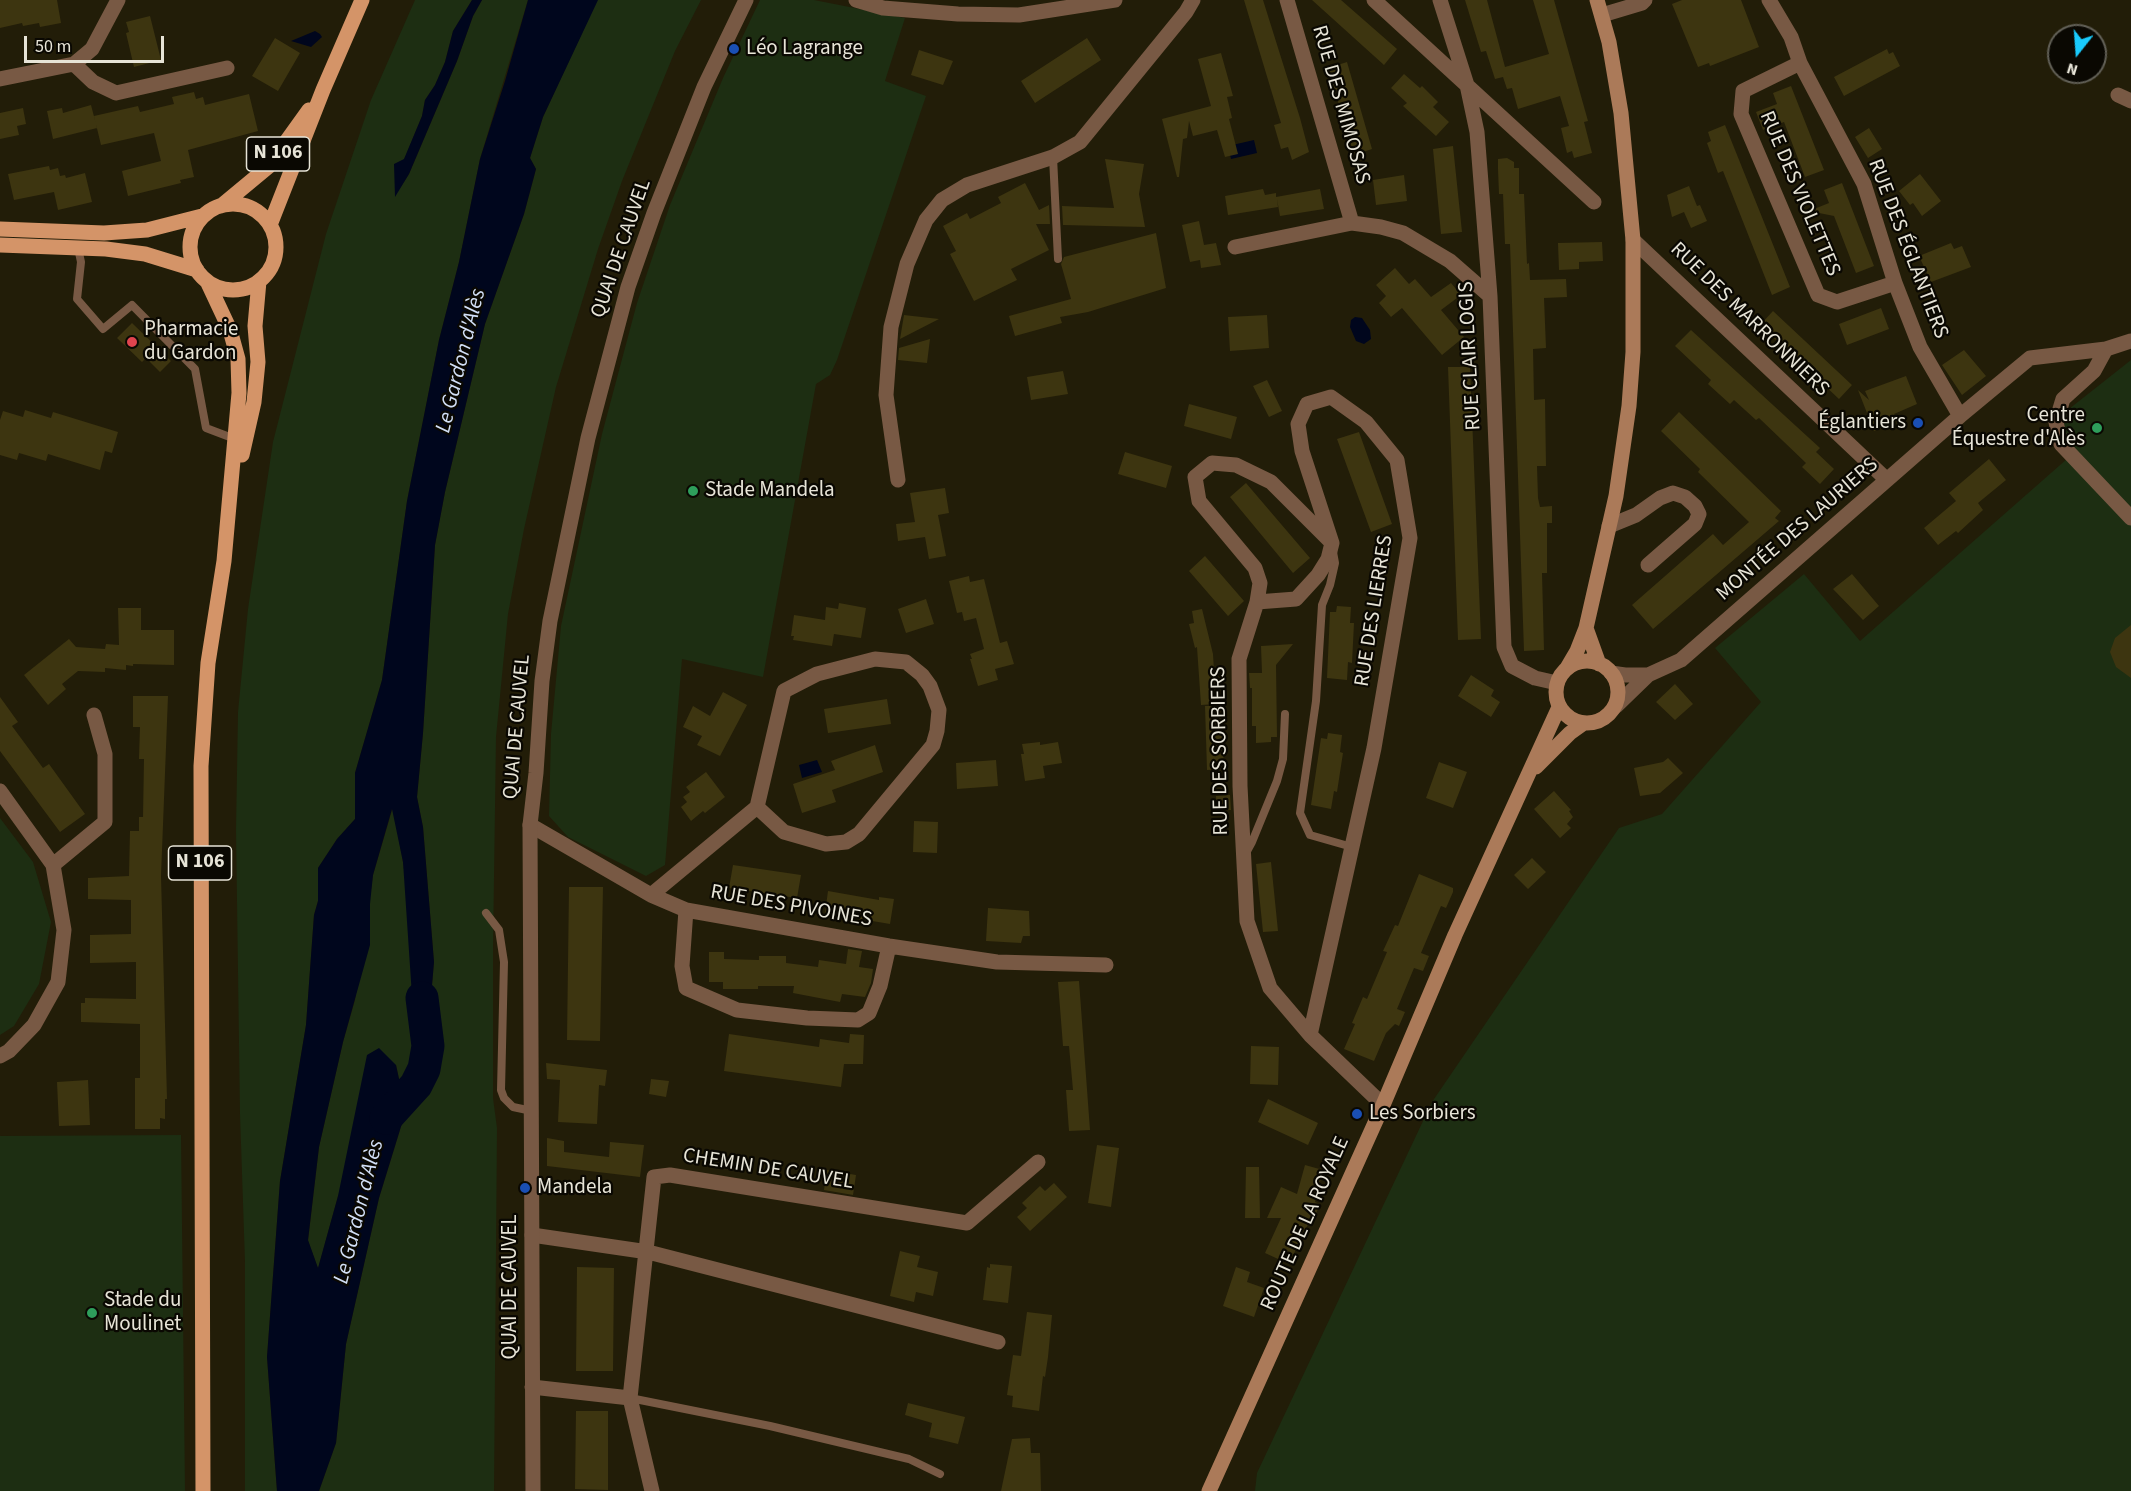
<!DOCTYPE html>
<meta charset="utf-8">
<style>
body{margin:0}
#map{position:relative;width:2131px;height:1491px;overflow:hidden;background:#221d08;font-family:"Source Sans 3",sans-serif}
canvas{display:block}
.north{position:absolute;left:2047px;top:24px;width:60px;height:60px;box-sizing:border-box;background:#0a0802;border:2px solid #626057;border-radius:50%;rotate:197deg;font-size:16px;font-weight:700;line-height:24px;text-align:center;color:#e7e4d7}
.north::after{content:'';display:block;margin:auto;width:21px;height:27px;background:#19cafc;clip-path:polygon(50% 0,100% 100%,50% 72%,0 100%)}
.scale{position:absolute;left:24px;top:36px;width:140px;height:27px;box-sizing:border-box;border:3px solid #e7e4d7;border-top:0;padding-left:8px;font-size:18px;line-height:21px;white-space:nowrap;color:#e7e4d7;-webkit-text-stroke:4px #0a0802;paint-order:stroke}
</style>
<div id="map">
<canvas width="2131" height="1491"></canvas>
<div class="north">N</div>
<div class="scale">50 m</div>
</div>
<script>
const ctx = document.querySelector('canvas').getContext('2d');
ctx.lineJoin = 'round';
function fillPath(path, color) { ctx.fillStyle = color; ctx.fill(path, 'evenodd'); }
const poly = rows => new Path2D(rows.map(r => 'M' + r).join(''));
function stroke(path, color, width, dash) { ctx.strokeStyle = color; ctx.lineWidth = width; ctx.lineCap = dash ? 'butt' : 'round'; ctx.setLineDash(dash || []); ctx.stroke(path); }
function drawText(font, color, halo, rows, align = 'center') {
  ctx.font = font + ' "Source Sans 3",sans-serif'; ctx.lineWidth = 4.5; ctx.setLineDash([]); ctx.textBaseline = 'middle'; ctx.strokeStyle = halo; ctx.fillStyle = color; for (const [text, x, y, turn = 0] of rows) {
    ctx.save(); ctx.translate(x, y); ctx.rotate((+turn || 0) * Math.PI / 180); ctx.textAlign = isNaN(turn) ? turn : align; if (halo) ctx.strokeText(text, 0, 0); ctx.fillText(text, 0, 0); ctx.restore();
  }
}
const green = poly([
 [415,0,472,0,453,31,445,62,435,85,425,100,422,116,404,160,395,195,409,174,457,61,473,16,482,0,528,0,480,159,459,262,439,340,407,501,382,680,355,773,355,819,337,839,318,868,318,901,314,915,306,1025,280,1181,267,1357,277,1491,245,1491,245,1262,240,1114,236,830,238,712,248,609,273,442,326,234,371,100],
 [597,0,701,0,675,51,622,181,598,249,556,387,524,529,508,614,496,737,493,948,493,1098,497,1128,494,1491,319,1491,336,1443,346,1344,379,1198,407,1107,416,1086,401,1088,396,1065,338,1196,318,1269,308,1241,319,1147,343,1042,355,1000,373,875,393,807,403,862,427,1041,434,962,423,827,417,797,423,733,435,545,445,492,485,324,524,214,536,169,530,158,543,117],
 [760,0,814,0,905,18,885,81,926,96,837,360,830,375,816,384,763,677,682,659,665,865,646,876,568,837,549,816,551,734,561,626,602,434,637,303,670,205,723,78],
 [2131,360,2131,1491,1255,1491,1257,1473,1432,1102,1619,828,1662,814,1761,702,1715,648,1804,574,1860,641,2076,451,2063,436,2063,420,2069,409],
 [0,818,33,862,51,922,39,984,14,1026,0,1035],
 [181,1135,185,1491,0,1491,0,1136]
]);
const water = poly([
 [472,0,482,0,473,16,457,61,409,174,395,197,394,164,404,159,422,116,425,100,435,85,445,62,453,31],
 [528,0,598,0,543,117,530,158,536,169,524,214,485,324,445,492,435,545,423,733,417,797,423,827,434,962,427,1043,412,996,403,862,392,809,373,875,370,904,370,945,343,1042,319,1147,308,1240,318,1268,338,1196,367,1055,379,1048,396,1065,401,1088,416,1085,407,1107,379,1198,346,1344,336,1443,319,1491,277,1491,267,1357,280,1181,306,1025,314,915,318,901,318,868,337,839,355,819,355,773,382,680,407,501,439,340,459,262,480,159,505,81],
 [315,31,320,34,322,37,311,47,291,41],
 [1254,140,1257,153,1231,159,1228,146],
 [1355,317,1362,318,1370,330,1371,339,1364,344,1356,341,1350,327,1351,320],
 [817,760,822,772,802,778,799,765]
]);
const river = poly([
 [386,1118,416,1085,424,1069,428,1046,422,998]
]);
const building = poly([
 [0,0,57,0,61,23,40,27,39,23,23,26,22,23,0,28],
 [1244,0,1263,0,1300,118,1309,152,1292,160,1288,147,1281,149,1274,125,1281,123],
 [1312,0,1341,0,1397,49,1384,65],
 [1465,0,1487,0,1505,67,1549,54,1533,0,1554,0,1588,121,1584,122,1592,153,1574,158,1572,151,1567,153,1561,128,1569,126,1560,96,1518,109,1512,88,1507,89,1503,77,1495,79,1486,51,1481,52],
 [1682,0,1741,0,1759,47,1710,66,1709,63,1698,67,1672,4],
 [150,16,161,60,134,67,126,33,129,32,126,22],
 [275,38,300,53,278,91,252,76],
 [1087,38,1101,60,1035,103,1021,81],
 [1887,49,1889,54,1893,52,1900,66,1844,96,1834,77],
 [919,50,953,61,943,85,911,75],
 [1221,53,1233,96,1227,97,1232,118,1229,119,1238,154,1225,157,1217,130,1193,136,1189,121,1187,138,1183,139,1179,177,1177,177,1162,119,1211,106,1198,59],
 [1347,62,1372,149,1354,155,1328,68],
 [1404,74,1420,88,1422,86,1438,102,1433,107,1449,122,1436,136,1403,106,1407,103,1391,88],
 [1791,86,1824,170,1805,177,1784,122,1763,130,1756,112,1777,104,1773,93],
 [194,92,196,99,203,97,205,105,249,94,258,131,188,150,194,177,180,180,181,183,128,196,122,171,161,161,154,133,101,145,94,116,138,106,140,112,174,104,172,97],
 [91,105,97,128,53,139,47,111,62,108,63,113],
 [23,108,26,124,17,126,19,135,0,139,0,113],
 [1725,125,1790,287,1772,295,1723,171,1718,173,1707,143,1711,141,1708,132],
 [1869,128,1882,149,1868,158,1855,137],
 [1453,146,1462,232,1441,234,1433,149],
 [1507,158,1514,162,1514,168,1519,168,1519,194,1524,194,1527,264,1529,263,1530,280,1566,279,1567,297,1544,298,1546,348,1533,349,1534,400,1545,399,1546,466,1537,466,1538,498,1540,507,1552,506,1552,523,1547,523,1547,573,1542,573,1544,650,1524,651,1510,244,1505,244,1503,194,1499,194,1498,169,1498,159],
 [1105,159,1144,164,1139,194,1145,227,1063,225,1062,206,1114,208],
 [49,166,50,170,58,168,60,176,65,175,66,178,85,173,92,202,58,210,54,192,14,200,8,174],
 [1920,174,1941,201,1922,216,1913,203,1910,205,1899,191],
 [1404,175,1407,201,1376,205,1373,180],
 [1025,183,1039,210,1049,205,1050,224,1036,224,1049,250,1011,269,1017,280,974,301,950,254,956,251,943,226,967,213,970,219,1001,203,998,197],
 [1842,183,1874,266,1856,273,1834,216,1809,211,1829,203,1824,190],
 [1689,186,1697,206,1700,205,1707,221,1691,228,1684,212,1672,217,1667,195],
 [1263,189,1265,195,1276,193,1276,197,1320,189,1324,209,1280,216,1277,199,1278,207,1228,215,1225,196],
 [1199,221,1204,245,1216,243,1221,265,1201,268,1200,260,1190,262,1182,225],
 [1156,233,1166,288,1088,312,1060,317,1062,323,1015,336,1009,316,1071,299,1061,264,1064,257],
 [1602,242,1603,261,1579,262,1579,269,1559,270,1558,243],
 [1951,243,1954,249,1962,246,1971,267,1931,282,1919,256],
 [1395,268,1409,284,1415,279,1431,297,1451,283,1461,295,1441,310,1464,337,1442,355,1402,308,1391,317,1379,303,1386,296,1376,285],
 [1881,308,1889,329,1847,345,1839,324],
 [1773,311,1852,385,1839,399,1760,325],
 [904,315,939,319,900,339],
 [1267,315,1269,348,1230,351,1228,317],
 [132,323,171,361,160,372,146,358,142,362,117,338],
 [1691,330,1820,448,1816,452,1834,469,1820,484,1802,467,1806,463,1759,418,1756,420,1734,400,1730,404,1708,384,1711,380,1675,346],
 [930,339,927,363,898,360,899,348],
 [1964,350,1986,376,1962,395,1942,365],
 [1448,367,1470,367,1481,639,1458,640],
 [1063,371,1068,394,1031,400,1027,377],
 [1906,376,1917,404,1894,414,1897,422,1874,431,1858,390,1869,400,1865,391],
 [1267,380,1282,411,1269,417,1253,386],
 [1189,404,1237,417,1231,439,1184,426],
 [25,410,51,418,53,412,118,432,112,453,105,451,100,470,48,454,46,461,19,453,17,460,0,455,0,420,3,411,23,417],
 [1679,412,1781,511,1775,518,1779,521,1653,629,1632,605,1713,534,1723,545,1749,522,1698,472,1700,469,1661,431],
 [1359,432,1392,524,1371,532,1337,439],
 [1125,452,1172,466,1166,488,1118,474],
 [1989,459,2006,480,1978,503,1983,510,1958,533,1956,531,1938,545,1924,528,1956,501,1949,493],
 [1246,483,1310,558,1293,573,1230,497],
 [945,488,949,513,938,515,946,556,929,559,925,537,898,541,896,524,915,522,910,493],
 [1205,556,1244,601,1228,616,1189,571],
 [1852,574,1879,606,1863,620,1833,589],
 [969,576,970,582,984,579,1000,643,1007,641,1014,664,995,669,998,680,978,686,970,659,972,659,970,654,984,649,976,618,964,621,962,612,957,613,949,581],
 [926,599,934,624,906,633,898,609],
 [839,603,866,608,861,638,834,634,832,646,793,640,794,636,791,636,794,615,825,620,826,607,838,609],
 [1337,606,1351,607,1350,623,1354,623,1352,663,1348,662,1347,680,1327,678,1330,612,1336,612],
 [118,608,141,608,141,630,174,630,174,665,133,664,133,666,126,665,126,670,105,668,105,672,78,671,62,684,66,689,48,705,24,675,69,639,76,647,105,649,106,644,119,645],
 [1202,609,1213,654,1216,704,1201,705,1197,647,1195,648,1189,624,1194,623,1192,611],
 [2131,625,2131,678,2116,667,2110,652,2115,638],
 [1293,644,1276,665,1277,737,1271,737,1271,742,1256,743,1256,726,1252,726,1252,688,1250,688,1249,673,1262,673,1261,646],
 [1471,675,1494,690,1491,696,1500,702,1491,717,1458,696],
 [1675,684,1693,704,1675,720,1656,702],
 [723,692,747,705,720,756,697,745,702,736,683,727,693,706,710,716],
 [133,696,168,696,161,876,167,1099,165,1099,165,1119,160,1118,160,1129,135,1129,135,1078,140,1078,140,1024,81,1022,81,1003,85,1003,85,998,136,999,136,962,90,963,90,935,131,934,131,900,88,899,88,878,129,876,130,831,139,831,139,817,143,817,144,759,139,759,140,727,133,727],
 [0,697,18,722,12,726,43,768,49,764,85,814,60,832,0,751],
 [887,699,891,724,828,733,824,709],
 [1205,706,1221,706,1224,769,1207,770],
 [1328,733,1342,735,1340,752,1343,753,1337,792,1334,791,1331,809,1311,805,1321,738,1327,739],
 [1040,742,1040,745,1058,742,1062,763,1043,766,1045,778,1025,781,1021,754,1024,754,1022,744],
 [875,745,883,772,832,790,836,802,802,813,793,784,835,770,831,761],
 [1668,758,1683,773,1660,793,1640,796,1634,768,1663,762],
 [996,760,998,786,957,789,956,763],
 [1439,762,1467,772,1453,808,1426,798],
 [706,772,725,797,705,813,703,811,691,821,681,807,687,802,683,797,690,792,686,787],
 [1554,791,1571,810,1569,811,1573,817,1567,824,1571,828,1560,838,1534,809],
 [1230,795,1231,810,1217,810,1216,796],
 [914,821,938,822,937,853,913,852],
 [1532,858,1546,872,1528,889,1514,875],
 [1271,862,1278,931,1263,932,1256,864],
 [733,865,801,875,797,898,729,888],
 [1419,874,1453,888,1453,892,1446,908,1441,906,1421,953,1429,956,1423,971,1414,968,1397,1009,1405,1012,1399,1026,1395,1024,1386,1033,1374,1061,1344,1049,1355,1024,1352,1023,1363,997,1367,999,1387,952,1383,951,1395,925,1398,926],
 [569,887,603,887,600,1041,567,1040],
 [828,891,879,900,879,897,894,899,890,924,825,913],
 [988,908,1029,911,1030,936,1023,936,1021,943,986,941],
 [848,949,862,951,859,967,873,969,871,983,865,997,842,994,840,1002,793,993,794,986,758,986,758,989,723,989,723,982,709,982,709,952,724,952,724,959,759,960,759,956,786,956,786,963,818,967,819,960,846,964],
 [1079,981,1090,1130,1069,1131,1066,1090,1073,1090,1069,1046,1063,1046,1058,982],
 [729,1034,819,1047,820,1039,849,1043,850,1034,864,1035,863,1064,844,1064,841,1087,724,1071],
 [1251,1046,1279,1047,1278,1085,1250,1084],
 [546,1063,607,1070,605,1086,599,1085,597,1124,558,1122,560,1080,547,1079],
 [651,1079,669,1081,666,1097,649,1094],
 [88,1080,90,1125,59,1126,57,1082],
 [1268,1099,1318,1123,1308,1145,1258,1122],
 [547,1138,564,1141,564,1152,609,1157,610,1142,644,1145,640,1177,547,1166],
 [1097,1145,1119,1148,1111,1207,1088,1203],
 [1305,1165,1323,1170,1315,1202,1320,1204,1313,1221,1310,1220,1289,1264,1265,1253,1281,1218,1267,1218,1281,1187,1297,1194],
 [1246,1167,1259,1167,1260,1218,1245,1218],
 [827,1170,856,1175,853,1195,824,1190],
 [1054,1183,1067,1197,1030,1231,1017,1217,1027,1208,1022,1203,1040,1186,1045,1191],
 [900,1251,920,1256,917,1267,938,1272,933,1296,916,1292,914,1302,890,1296],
 [990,1264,1012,1266,1008,1303,983,1300,987,1267,990,1268],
 [577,1267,614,1268,613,1371,576,1371],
 [1236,1267,1250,1272,1247,1282,1264,1288,1254,1317,1223,1306],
 [1027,1312,1052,1315,1048,1357,1045,1377,1043,1376,1039,1411,1012,1407,1013,1396,1007,1395,1013,1355,1021,1356],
 [908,1403,965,1417,958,1444,929,1437,932,1423,905,1415],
 [576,1411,608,1411,608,1490,575,1489],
 [1030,1438,1031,1453,1040,1453,1041,1491,1001,1491,1012,1439]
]);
const service = poly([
 [1053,157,1058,259],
 [78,248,81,262,77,299,103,329,132,305,195,369,206,428,235,439],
 [1333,552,1335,563,1330,585,1322,605,1316,701,1300,813,1310,835,1352,847],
 [1246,853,1252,842,1277,781,1283,759,1285,714],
 [486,913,499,930,504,962,501,1090,504,1098,513,1107,532,1111],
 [630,1398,770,1426,909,1459,940,1474]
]);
const minor = poly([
 [856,0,883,8,958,14,1019,15,1115,0],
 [1287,0,1352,223],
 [1374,0,1594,202],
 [1440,0,1467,85,1477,132,1490,296,1504,647,1512,666,1535,678,1557,683],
 [1769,0,1791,37,1800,63,1864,184,1895,283,1920,347,1960,416],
 [1602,15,1642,3,1645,0],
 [1800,63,1743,91,1741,114,1818,295,1837,302,1895,283],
 [74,64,93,82,116,93,227,68],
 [0,79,74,64,92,49,118,0],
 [2118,95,2131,101],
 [1633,240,1887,480],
 [1235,247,1352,223,1381,227,1403,233,1450,261,1490,296],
 [2106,349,2094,371,2063,399,2056,422,2061,444,2131,518],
 [898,480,886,395,891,327,907,264,926,220,942,200,967,185,1053,157,1080,142,1186,12,1193,0],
 [1609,526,1636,515,1660,498,1673,493,1685,497,1695,506,1699,514,1695,524,1648,565],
 [1257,602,1260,583,1255,568,1199,501,1195,477,1212,463,1236,465,1271,482,1330,541],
 [875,659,906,662,922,675,930,686,939,710,937,731,933,745,859,834,846,842,826,844,784,832,757,807,784,691,817,674,875,659],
 [1611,673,1625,675,1648,675],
 [1616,706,1648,675,1681,660,1960,416,2030,358,2106,349,2131,341],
 [0,791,53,865,64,930,58,982,34,1025,9,1051,0,1056],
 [530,825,651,895,757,807],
 [53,865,105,822,105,754,94,715],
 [651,895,686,910,889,946,997,962,1106,965],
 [686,910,682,966,686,988,737,1010,807,1018,858,1020,869,1013,880,986,889,946],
 [1310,1035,1374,748,1410,538,1397,460,1366,422,1331,397,1307,404,1298,424,1302,451,1332,543,1328,559,1318,575,1296,599,1257,602,1239,659,1240,786,1247,921,1270,988,1310,1035,1383,1105],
 [532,1235,648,1252,998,1342],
 [532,1387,630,1398],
 [652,1491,630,1398,654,1177,670,1175,967,1223,1038,1162]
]);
const tertiary = poly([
 [533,1491,530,825,536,773,542,681,550,621,588,438,628,287,654,213,704,87,746,0]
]);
const secondary = poly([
 [1586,628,1599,664],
 '1556 692a31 31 0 1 1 62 0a31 31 0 1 1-62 0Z',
 [1567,668,1577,651,1586,628,1616,496,1629,406,1633,352,1633,240,1621,113,1609,42,1597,0],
 [1536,767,1570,733,1584,723],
 [1209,1491,1383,1105,1455,935,1559,707]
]);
const primary = poly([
 '190 247a43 43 0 1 1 86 0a43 43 0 1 1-86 0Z',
 [221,206,268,167,309,110],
 [270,225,323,90,362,0],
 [0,229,104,233,147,230,202,216],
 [0,245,106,249,145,254,197,270],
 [242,455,254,402,258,362,255,326,259,281],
 [203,1491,201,766,208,663,224,561,239,393,238,359,230,330,207,281]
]);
const markers = [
 [734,49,6,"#1a4fb4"],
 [132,342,6,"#e0444e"],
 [1918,423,6,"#1a4fb4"],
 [2097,428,6,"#2e9e5b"],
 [693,491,6,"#2e9e5b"],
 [1357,1114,6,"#1a4fb4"],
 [525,1188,6,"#1a4fb4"],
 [92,1313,6,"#2e9e5b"]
];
const shields = [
 [278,154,63],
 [200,863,63]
];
const shieldNames = [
 ["N 106",278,154],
 ["N 106",200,863]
];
const poiNames = [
 ["Léo Lagrange",746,49],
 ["Pharmacie",144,330],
 ["du Gardon",144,354],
 ["Centre",2085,416,"right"],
 ["Équestre d'Alès",2085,440,"right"],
 ["Églantiers",1906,423,"right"],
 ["Stade Mandela",705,491],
 ["Les Sorbiers",1369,1114],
 ["Mandela",537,1188],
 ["Stade du",104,1301],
 ["Moulinet",104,1325]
];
const streetNames = [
 ["RUE DES MIMOSAS",1340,105,74],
 ["RUE DES VIOLETTES",1799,194,67],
 ["QUAI DE CAUVEL",622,249,-71],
 ["RUE DES ÉGLANTIERS",1907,249,69],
 ["RUE DES MARRONNIERS",1749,320,44],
 ["RUE CLAIR LOGIS",1471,356,-93],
 ["MONTÉE DES LAURIERS",1798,530,-41],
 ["RUE DES LIERRES",1375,611,-81],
 ["QUAI DE CAUVEL",518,727,-85],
 ["RUE DES SORBIERS",1221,751,-91],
 ["RUE DES PIVOINES",791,907,10],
 ["CHEMIN DE CAUVEL",768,1170,9],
 ["ROUTE DE LA ROYALE",1306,1224,-66],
 ["QUAI DE CAUVEL",511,1287,-90]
];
const waterNames = [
 ["Le Gardon d'Alès",462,361,-76],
 ["Le Gardon d'Alès",360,1212,-76]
];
fillPath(green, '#1d2e12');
fillPath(water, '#00061d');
stroke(river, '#00061d', 33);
fillPath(building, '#3d3510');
stroke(service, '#785944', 8);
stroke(minor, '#785944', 15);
stroke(tertiary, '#785944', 15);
stroke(secondary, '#ab7a59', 15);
stroke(primary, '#d49468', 15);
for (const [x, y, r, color] of markers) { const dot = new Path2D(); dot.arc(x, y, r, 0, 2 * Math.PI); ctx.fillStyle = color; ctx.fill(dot); stroke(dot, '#0a0802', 2); }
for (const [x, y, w] of shields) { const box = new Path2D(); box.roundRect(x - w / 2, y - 17, w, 34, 4.5); ctx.fillStyle = '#0a0802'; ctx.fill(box); stroke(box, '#e7e4d7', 1.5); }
drawText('bold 20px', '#e7e4d7', null, shieldNames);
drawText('21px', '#e7e4d7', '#0a0802', poiNames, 'left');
drawText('21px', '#e7e4d7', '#0a0802', streetNames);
drawText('italic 22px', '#d2dff6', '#0a0802', waterNames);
</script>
